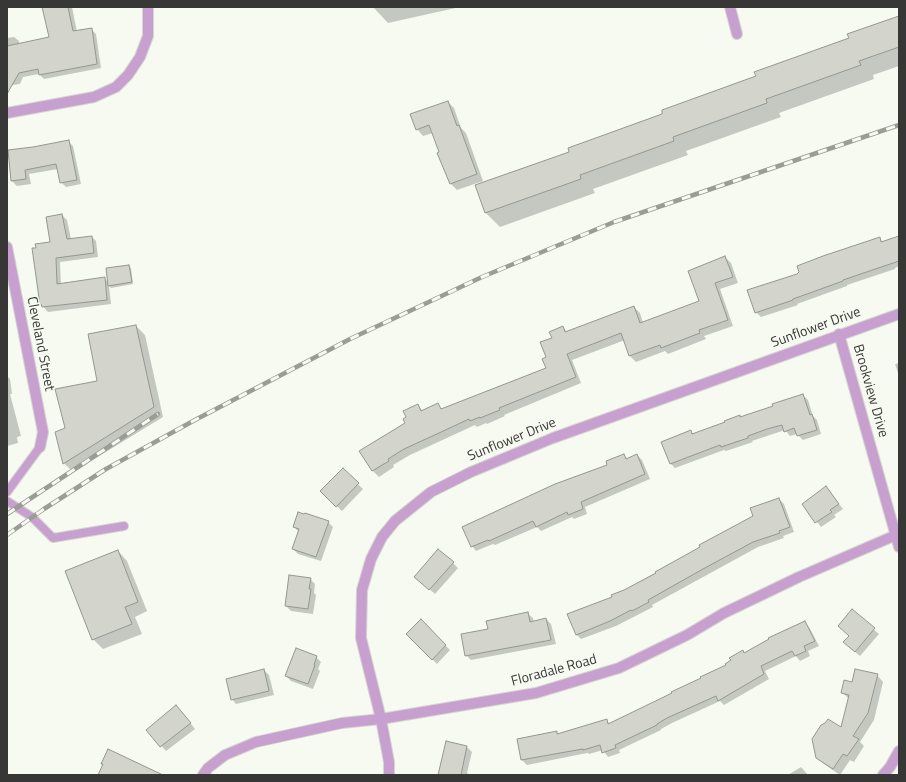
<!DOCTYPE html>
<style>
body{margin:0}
#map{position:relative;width:906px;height:782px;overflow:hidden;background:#f7faf1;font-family:"Titillium Web",sans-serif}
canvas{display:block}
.frame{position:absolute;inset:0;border:8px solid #373835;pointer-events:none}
</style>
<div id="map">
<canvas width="906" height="782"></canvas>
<div class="frame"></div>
</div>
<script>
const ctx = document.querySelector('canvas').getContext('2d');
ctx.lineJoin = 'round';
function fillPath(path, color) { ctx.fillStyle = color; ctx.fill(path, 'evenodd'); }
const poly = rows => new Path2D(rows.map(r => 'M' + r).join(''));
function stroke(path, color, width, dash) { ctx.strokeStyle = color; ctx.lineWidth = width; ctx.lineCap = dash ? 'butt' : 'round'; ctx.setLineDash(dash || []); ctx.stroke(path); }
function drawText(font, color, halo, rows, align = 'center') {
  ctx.font = font + ' "Titillium Web",sans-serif'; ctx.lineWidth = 3; ctx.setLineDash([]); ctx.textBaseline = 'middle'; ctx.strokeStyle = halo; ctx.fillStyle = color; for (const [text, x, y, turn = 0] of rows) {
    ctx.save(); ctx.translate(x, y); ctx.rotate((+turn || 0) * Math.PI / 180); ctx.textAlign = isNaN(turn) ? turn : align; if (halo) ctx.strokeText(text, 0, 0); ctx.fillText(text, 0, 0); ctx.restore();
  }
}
const shadow = poly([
 [43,7,72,7,77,32,91,29,96,34,101,68,44,79,39,74,23,77,20,84,7,86,7,38,14,37,19,41,19,44,50,38],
 [373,7,460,7,388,23],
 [899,17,899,66,873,75,874,79,779,113,781,117,686,151,688,155,593,189,595,193,500,227,486,213,477,186,571,153,850,39],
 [448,102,454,108,461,128,466,133,483,181,457,190,451,184,433,133,423,136,417,129],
 [68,141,73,146,81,184,66,187,61,182,58,169,29,174,31,184,17,186,12,181,9,151],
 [62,215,67,220,71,239,92,237,96,241,98,257,60,262,61,285,104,278,109,283,129,266,131,268,133,284,111,288,109,286,111,304,48,312,41,304,51,243],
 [899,237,899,266,895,268,895,269,847,285,847,286,797,304,798,305,761,317,756,312,798,275,879,238,883,242],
 [725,257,731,263,738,283,720,289,733,326,704,336,706,339,668,354,665,351,636,362,630,356,625,340,572,360,581,383,504,415,505,416,487,424,486,423,477,427,475,425,410,455,393,465,394,467,379,477,373,471,417,405,423,411,437,404,443,410,547,368,547,358,553,338,563,327,567,332,634,307,640,313,643,323,700,301],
 [136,326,145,335,163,417,73,472,64,463,56,433,66,429],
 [899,363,899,376,895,364],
 [7,376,10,379,12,394,10,394,21,436,17,437,18,443,7,446],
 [803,395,808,400,813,416,817,420,821,434,803,440,797,434,790,436,785,430,752,441,753,442,726,451,724,450,675,468,670,463,691,432,694,434,740,417,741,418,774,407],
 [623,455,628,459,637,455,642,460,650,479,585,507,587,514,574,519,572,517,541,531,537,527,495,545,493,544,476,551,472,546,609,465],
 [343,470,363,489,342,511,326,496],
 [826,488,843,509,834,515,836,517,821,527,803,504],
 [779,499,784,504,794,532,783,536,784,538,758,547,652,605,653,607,616,626,581,639,576,634,613,597,754,517],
 [328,522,333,527,321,561,298,554,293,549,299,532,294,527],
 [118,551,127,561,147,611,135,617,142,634,103,649,93,639],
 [453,563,458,568,435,594,420,581],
 [310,579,315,584,314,593,316,595,313,614,291,611,286,606],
 [852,611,879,634,860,656,849,647],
 [528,614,533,618,534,622,546,619,551,624,556,644,471,660,466,655,489,630],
 [421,621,450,650,437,664,407,634],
 [804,622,809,627,819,646,808,651,810,656,800,661,796,656,765,671,769,679,724,705,720,701,672,723,661,729,661,730,619,750,620,753,608,757,603,750,589,754,588,753,582,754,527,765,522,760,518,739,556,732,559,735,607,721,610,724,727,666,743,651,745,654],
 [316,657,321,662,318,669,320,671,313,689,291,681,286,676],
 [264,670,269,675,274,695,236,704,232,699],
 [877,675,883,682,874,720,860,742,864,746,854,762,850,760,840,775,824,764,817,758,841,729,849,699,842,692,852,684],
 [181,711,195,729,166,751,147,730],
 [447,743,467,747,472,752,467,773,470,775,439,775],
 [801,767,808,775,788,775]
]);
const building = poly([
 [42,7,68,7,73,31,92,28,97,64,39,75,38,69,19,73,7,94,7,46,49,37,42,7],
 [899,16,899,47,859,61,861,65,766,99,767,103,673,137,674,141,580,175,581,179,485,213,475,185,569,152,568,148,662,114,662,110,756,76,754,72,849,38,847,34,899,16],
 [448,101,457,126,459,125,477,174,450,184,437,153,439,152,429,125,416,130,410,114,448,101],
 [69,140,77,180,60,183,56,164,25,170,26,179,11,181,8,150,33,147,69,140],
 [62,214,67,239,92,236,94,253,56,258,57,284,105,277,107,300,42,307,41,304,40,305,32,248,36,248,35,244,50,242,46,217,62,214],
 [899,236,899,261,843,280,843,281,793,299,793,300,755,313,747,290,797,274,799,272,797,266,823,256,880,237,881,242,899,236],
 [725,256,733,277,715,283,728,320,699,330,700,333,661,348,660,345,629,356,621,333,567,354,576,377,499,408,500,410,480,418,480,417,470,421,469,419,439,433,404,449,388,459,389,461,372,471,359,451,405,423,403,419,406,417,403,411,418,404,421,411,438,403,441,409,546,368,542,359,546,357,540,342,552,338,549,332,563,326,565,332,634,306,640,323,699,301,688,271,725,256],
 [129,265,132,282,108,286,106,268,129,265],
 [136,325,154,407,63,464,55,432,65,428,55,389,97,381,88,334,136,325],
 [803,394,810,415,812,414,817,430,797,436,794,428,784,432,782,425,767,429,748,436,748,438,721,447,720,445,670,464,661,442,691,430,692,434,725,422,724,421,740,415,740,417,773,406,772,404,803,394],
 [624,454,626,459,637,454,645,474,581,502,583,509,568,515,567,512,536,527,533,521,489,541,488,540,471,547,462,527,555,484,607,465,606,461,624,454],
 [343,468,359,483,336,507,320,491,343,468],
 [826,486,839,504,830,510,832,512,815,523,802,504,826,486],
 [779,498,790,527,779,531,780,533,753,542,703,569,648,600,649,602,632,611,631,610,610,621,576,635,567,614,612,597,611,595,624,590,656,573,655,572,700,547,699,545,753,516,750,508,779,498],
 [298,512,304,514,305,513,329,521,316,557,292,549,299,529,293,527,298,512],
 [438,549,454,562,429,590,414,577,438,549],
 [118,550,138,602,125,607,132,624,92,640,65,571,118,550],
 [289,575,311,578,309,589,311,589,308,609,285,606,289,575],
 [852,609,875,628,855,652,843,642,849,636,838,626,852,609],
 [528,612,530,622,546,618,551,640,465,656,461,634,488,629,486,621,528,612],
 [421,619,446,645,432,660,406,634,421,619],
 [805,621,815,641,804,646,806,651,795,656,792,651,761,666,764,674,718,701,716,696,667,718,657,724,657,725,615,745,616,748,602,753,600,745,583,750,583,749,577,750,521,760,517,739,557,731,557,734,607,719,608,724,672,693,671,692,701,678,700,677,726,665,725,664,731,660,729,658,743,650,744,653,769,639,768,638,805,621],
 [296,648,317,656,314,665,315,665,308,684,285,676,296,648],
 [264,669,269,691,231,700,226,679,264,669],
 [855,669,878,674,868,713,853,736,859,739,847,756,843,754,833,769,816,758,812,739,821,725,825,723,828,719,841,727,849,695,841,693,844,680,852,682,855,669],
 [176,705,191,723,160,747,146,730,176,705],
 [446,741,467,746,461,775,438,775,446,741],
 [108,749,163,775,98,775,103,764,101,764,108,749]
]);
const service = poly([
 [7,492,40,447],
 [7,501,32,517,53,538,124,526]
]);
const minor = poly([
 [730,7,737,34],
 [7,113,94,97,116,87,128,75,140,57,148,36,148,7],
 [7,247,43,432,40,447],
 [839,334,899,547],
 [203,775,208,768,225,755,256,742,342,723,381,719,536,693,619,668,687,635,724,613,799,577,896,535],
 [389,775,389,762,381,719,361,638,362,590,371,559,382,537,395,521,431,492,471,472,553,438,899,314],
 [883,775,890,767,899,751]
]);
const rail = poly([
 [7,514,158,414],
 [7,535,44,509,106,469,195,420,350,339,482,277,614,222,899,125]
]);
const streetNames = [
 ["Sunflower Drive",816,328,-20],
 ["Cleveland Street",40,344,79],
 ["Brookview Drive",870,391,74],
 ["Sunflower Drive",512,440,-22],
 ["Floradale Road",554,671,-15]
];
fillPath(shadow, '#0003');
fillPath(building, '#d3d5cd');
stroke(building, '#94978f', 1);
stroke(service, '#d4d7cf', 10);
stroke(minor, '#d4d7cf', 12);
stroke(service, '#c8a0d0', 8);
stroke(minor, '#c8a0d0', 10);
stroke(rail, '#9a9c96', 4.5);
stroke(rail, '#f7faf1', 3, [9]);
drawText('14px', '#373835', '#f7faf1', streetNames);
</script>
